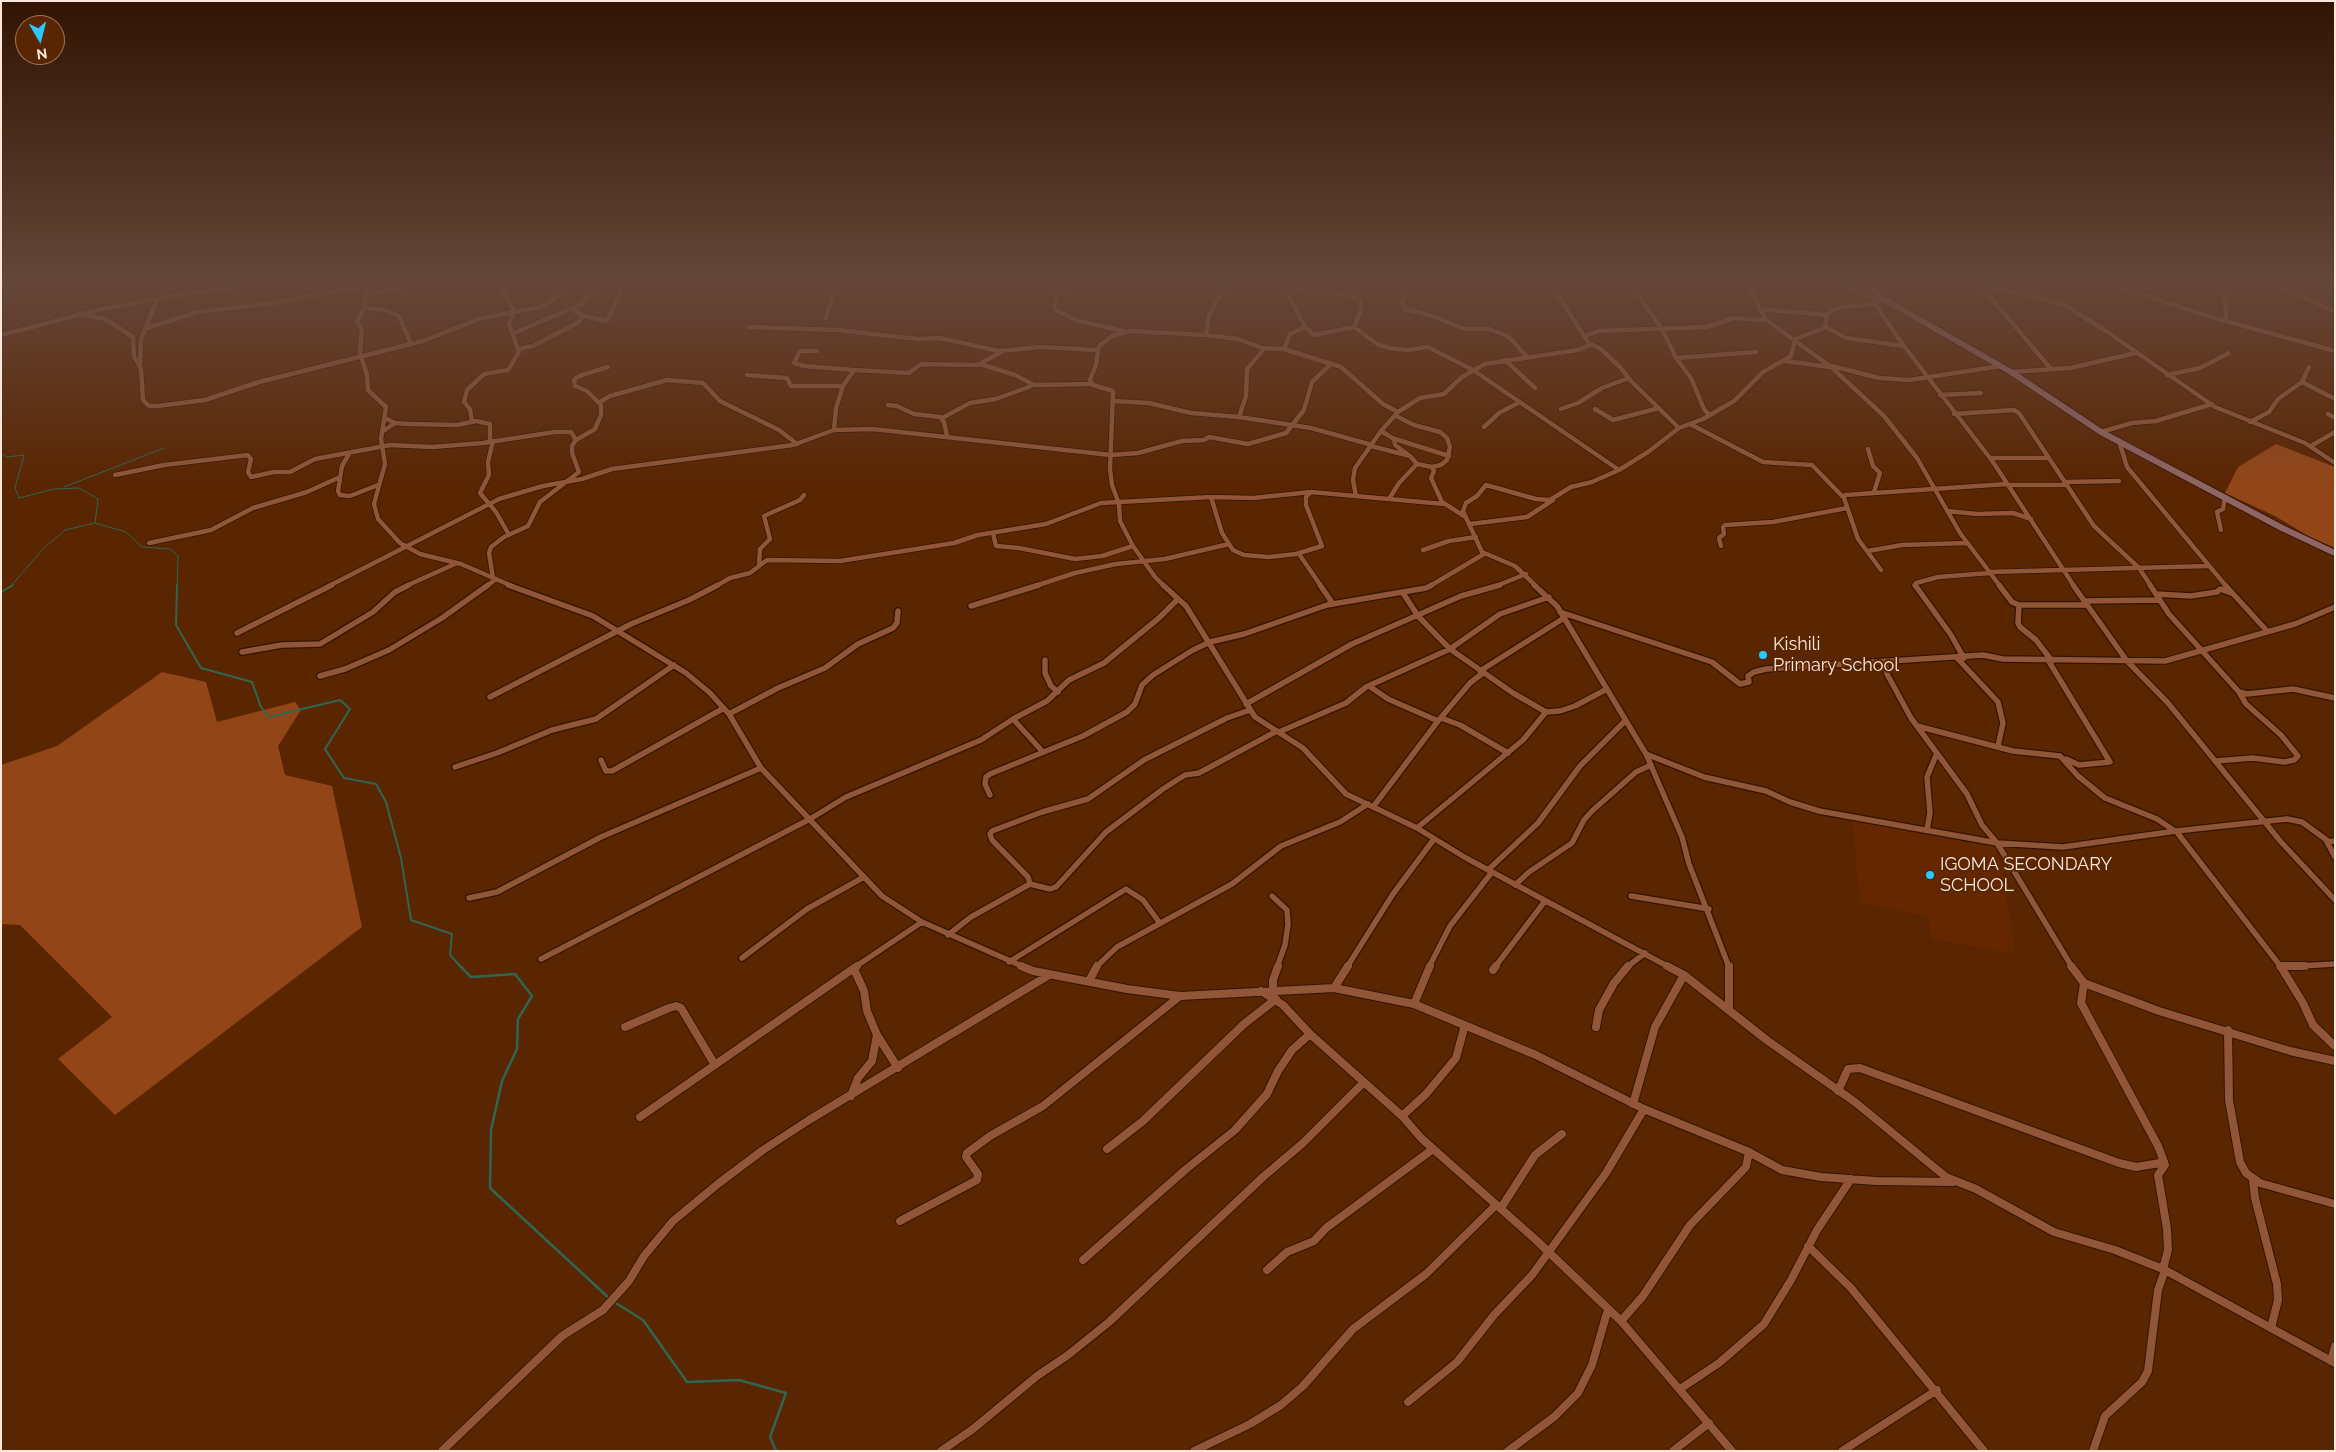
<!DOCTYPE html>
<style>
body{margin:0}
#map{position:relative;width:2336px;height:1452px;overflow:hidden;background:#5a2501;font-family:Raleway,sans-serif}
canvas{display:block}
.frame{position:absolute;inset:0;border:2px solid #fce7dd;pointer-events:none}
.north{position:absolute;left:15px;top:15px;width:50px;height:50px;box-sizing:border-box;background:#5a2501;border:1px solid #9b7359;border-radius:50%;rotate:172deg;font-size:14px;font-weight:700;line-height:20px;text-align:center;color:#fce7dd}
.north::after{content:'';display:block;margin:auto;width:18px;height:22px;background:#29c8ff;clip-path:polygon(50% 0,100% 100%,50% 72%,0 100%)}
</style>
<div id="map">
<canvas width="2336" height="1452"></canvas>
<div class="frame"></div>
<div class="north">N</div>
</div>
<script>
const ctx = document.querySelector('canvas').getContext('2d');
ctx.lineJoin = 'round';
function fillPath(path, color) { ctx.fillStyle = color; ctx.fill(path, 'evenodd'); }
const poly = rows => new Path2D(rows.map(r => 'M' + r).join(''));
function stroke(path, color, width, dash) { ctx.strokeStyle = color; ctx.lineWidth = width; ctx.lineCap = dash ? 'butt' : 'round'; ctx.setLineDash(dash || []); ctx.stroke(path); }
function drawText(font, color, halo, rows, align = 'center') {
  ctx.font = font + ' Raleway,sans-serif'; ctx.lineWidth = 4; ctx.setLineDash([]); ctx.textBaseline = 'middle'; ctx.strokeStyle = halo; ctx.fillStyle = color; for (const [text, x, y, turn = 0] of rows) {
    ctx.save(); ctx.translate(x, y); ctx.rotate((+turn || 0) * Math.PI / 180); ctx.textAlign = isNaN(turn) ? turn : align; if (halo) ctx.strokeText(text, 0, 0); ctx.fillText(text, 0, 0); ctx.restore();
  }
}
const built = poly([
 [1852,819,1998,848,2013,933,2013,954,1931,939,1928,917,1860,902]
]);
const green = poly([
 [2276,444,2335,467,2335,548,2310,537,2275,516,2225,493,2238,467],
 [162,672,206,682,217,722,295,702,301,710,278,746,285,775,332,786,362,927,115,1115,58,1059,112,1017,20,925,1,924,1,765,57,746]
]);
const streamFar2 = poly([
 [1,453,7,457,24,455,15,488,19,498,54,489,79,488,98,499,95,523,126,532,142,547,170,549,178,556,177,586],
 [64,487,164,448],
 [11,586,44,548,65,530,95,523]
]);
const streamFar1 = poly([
 [177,585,176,625,201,668,252,682,261,707,269,717,340,700,350,709,325,749,344,778,376,784,386,802,401,858,411,920,452,934,450,955,461,967],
 [1,592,13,585]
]);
const stream = poly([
 [460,966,471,977,515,974,532,996,518,1019,517,1049,502,1081,491,1130,490,1188,610,1299],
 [614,1302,643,1320,687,1382,739,1380,786,1393,770,1437,776,1451]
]);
const minorFar2 = poly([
 [366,286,364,308,357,322,362,329,360,353,367,375,368,390,386,407,381,439,385,464,374,504,378,519,400,543,420,554,461,564,512,586],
 [1046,286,1062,289],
 [1066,286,1057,297,1054,307,1056,310,1075,320,1123,331],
 [1280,286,1291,300,1305,327,1314,335,1354,327,1377,344,1389,348,1408,350,1428,347,1473,370,1619,470],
 [1296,286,1312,293,1341,294,1356,298,1360,301,1362,308,1354,327],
 [1407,286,1402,304,1405,309,1432,316,1465,329,1489,329,1503,334,1510,338,1527,357],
 [1632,286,1662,329,1676,358,1691,378,1704,409,1709,415],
 [1749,286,1766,320,1830,366,1884,416,1917,458,1960,533,2000,586],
 [1847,286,1877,300],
 [1981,286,2051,369],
 [1986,286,2063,304,2106,331,2215,407,2305,443,2335,463],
 [2117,286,2201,314,2335,351],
 [2217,286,2225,297,2226,320],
 [2280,286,2335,312],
 [503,292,515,286],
 [366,294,412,286],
 [1877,301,1876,306,1904,346,1993,462,2074,586],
 [575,307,575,311,583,316,607,321,618,298,620,286],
 [364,308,385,310,399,316,411,344],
 [1760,309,1827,315],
 [79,314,105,319,133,337,134,356,141,369,143,400,149,406,158,406,205,400,259,382,423,341,479,319,545,306,570,286],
 [826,318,833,294,840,286],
 [749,327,838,330,918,339,940,338,999,351,1041,347,1097,350],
 [1826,327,1846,338,1904,346],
 [147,328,198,312,274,303,367,286],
 [514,333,582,304,594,286],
 [1,335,102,309,178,295,246,286],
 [1206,335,1209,315,1225,286],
 [1586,336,1598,331,1707,327,1733,318,1766,320],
 [1591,344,1601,349,1620,367,1631,381,1679,428],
 [518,349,533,346,579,322,583,316],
 [1284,349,1290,334,1305,327],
 [817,351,800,351,794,363,804,366,854,370],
 [1676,358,1756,352],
 [1505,360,1535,388],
 [1785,361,1830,367],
 [980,364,1015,375,1034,385],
 [140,365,141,340,157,299],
 [1832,366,1879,378,1909,380,2001,366],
 [2011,372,2070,368,2136,353],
 [747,375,787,378,791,386,843,386],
 [2167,375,2200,368,2229,353],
 [2302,382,2335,399],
 [1940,395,1981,393],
 [1113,401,1149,403,1191,413,1239,417,1311,428,1372,445],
 [600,402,610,396,667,380,703,383,720,401,779,430,797,444],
 [888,405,897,406,914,414,940,417,944,422,947,436],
 [1561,409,1578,403,1602,388,1629,378],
 [1595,409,1613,420,1659,408],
 [1954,414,2014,410,2019,413,2094,526,2139,568,2151,586],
 [2328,414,2335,418],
 [1396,416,1414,425,1440,432,1447,438,1450,447,1447,460,1441,465,1432,467],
 [1239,417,1246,396,1247,369,1264,349],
 [385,418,395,423,410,424,457,425,476,421,490,424,490,441],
 [942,418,970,403,996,399,1034,385,1091,384],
 [472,422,470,409,464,402,467,390,484,374,508,370,519,352,509,324,514,311,501,286],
 [2250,422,2269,412,2278,399,2302,382,2309,367],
 [1690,424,1763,462,1812,465,1844,498],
 [1484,427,1499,413,1520,402],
 [834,430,836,408,843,386,854,370,909,373,921,364,978,365,1003,351],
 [1381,431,1394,439,1395,445,1410,456],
 [382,432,395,423],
 [2101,432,2132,423,2156,421,2212,404],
 [1395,439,1449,456],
 [493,441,488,462,489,475,480,493,496,512,509,535],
 [2119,441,2127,467,2226,586],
 [1371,446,1410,456,1417,464,1432,467,1434,471,1431,478,1442,502,1464,516],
 [2311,446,2335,432],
 [1868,449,1873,466,1880,473,1874,492],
 [349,454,342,466,338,491,340,495,350,496,378,485],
 [1990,458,2049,458],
 [115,475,164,465,248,455,251,459,248,472,251,477,274,472,290,472,315,459,390,445,432,447,483,443,555,432,571,432,576,440],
 [2065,482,2119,481],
 [2008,485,2067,485],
 [1356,496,1353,480,1355,468,1381,431,1398,412],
 [1211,497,1222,533,1233,550,1244,555,1269,557,1296,554,1322,546,1306,505,1306,497,1311,492],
 [1389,499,1399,483,1417,464],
 [1947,511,1977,514,2013,513,2031,519],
 [1470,524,1527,517,1553,500],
 [2221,530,2217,512,2223,509,2225,498],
 [993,533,996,546,1019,548,1075,559,1102,556,1133,546],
 [149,543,211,530,253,508,307,492,340,477],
 [1721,546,1719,538,1724,534,1723,527,1725,525,1773,522,1847,508],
 [1423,550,1449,541,1476,537],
 [1868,551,1902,545,1967,543],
 [1299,554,1321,586],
 [759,564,760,549,770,539,764,516,800,500,804,495],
 [1881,570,1858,539,1844,498,1845,495,2007,484],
 [1989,572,2208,566],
 [493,578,489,553,491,547,504,537,528,526,540,502,579,472,572,453,572,446,576,440,595,429,601,415,601,405,587,391,575,386,574,380,579,376,608,367],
 [329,586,499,499,543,486,582,479,612,469,793,445,834,430,872,429,1111,455,1138,453,1182,441,1204,440,1209,437,1248,444,1286,433,1304,410,1312,382,1331,364],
 [406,586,457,563],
 [487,586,496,579],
 [716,586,730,578,750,573,767,560,840,561,954,543,978,535,1046,524,1101,503,1211,497,1253,498,1311,492,1444,504],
 [1035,586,1075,573,1116,564,1165,559,1229,544],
 [1164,586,1155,577,1133,546,1120,521,1119,504,1112,485,1110,469,1113,391,1093,385,1090,380,1096,365,1099,346,1112,336,1130,331,1206,335,1238,339,1262,348,1284,349,1341,367,1383,404,1398,412,1420,398,1444,394,1462,377,1485,364,1578,350,1590,345,1552,286],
 [1430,586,1484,554],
 [1496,586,1526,574],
 [1536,586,1515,566,1482,552,1463,511,1466,503,1477,496,1486,485,1536,499,1550,500,1571,487,1592,482,1619,470,1648,452,1679,428,1703,419,1734,401,1763,372,1791,356,1795,339,1825,328,1827,315,1832,311,1843,307,1876,304],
 [1915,586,1916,583,1938,577,1990,573]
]);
const minorFar1 = poly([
 [508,585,593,616,686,673,710,693,729,714,761,768,882,896,922,922,1024,967],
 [1163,585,1186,606,1255,717,1303,748,1346,794,1417,828,1466,858,1669,967],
 [1320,585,1333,604],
 [1534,585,1557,606,1646,754,1682,837,1689,864,1729,967],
 [1915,585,1951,635,1964,658],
 [1999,585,2012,602,2019,605,2087,605],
 [2073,585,2127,661,2168,703,2281,842,2335,900],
 [2150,585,2169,614,2239,692,2247,694,2293,689,2335,698],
 [2225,585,2267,631],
 [1403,593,1418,616,1450,649,1513,693,1546,712,1560,711,1575,706,1607,689],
 [2156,594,2191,596,2217,592,2220,589,2231,593],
 [2084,601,2159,600],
 [2019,605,2018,623,2020,627,2036,640,2052,661],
 [971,606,1039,585],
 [1560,612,1712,662,1740,684,1749,682,1748,676,1754,672,1766,669,1983,655,2003,659,2165,661,2295,624,2335,607],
 [237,633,332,585],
 [242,652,282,645,320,644,373,612,395,592,409,585],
 [1958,659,1998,702,2003,723,1998,746],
 [1045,660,1045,673,1051,686,1058,692],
 [2048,660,2110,762,2079,765,2066,759],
 [1885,661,1887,674,1911,718,1967,794,1982,825,1997,843,2072,967],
 [1480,671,1564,618],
 [320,676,345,669,389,650,442,618,488,585],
 [1369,686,1388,699,1438,721],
 [490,697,631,624,689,600,718,585],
 [1246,704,1352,644,1461,596,1500,585],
 [729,714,778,688,825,668,858,644,893,628,897,623,898,611],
 [1441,718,1460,725,1508,753],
 [1013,719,1043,752],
 [1917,726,2013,751,2060,756,2078,776,2105,798,2157,819,2175,831],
 [1279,732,1346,703,1366,687,1450,649,1500,614,1549,597],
 [1646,754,1704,777,1766,791,1790,802,1819,811,1997,843,2063,847,2176,831,2287,819,2302,822,2328,841],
 [601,760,606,771,612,771,724,708],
 [2215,761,2253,758,2284,762,2294,760,2298,756,2281,735,2246,704,2239,692],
 [455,767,497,753,552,730,596,719,674,665],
 [990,795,985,784,986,777,990,774,1083,736,1127,712,1135,704,1142,685,1153,675,1193,650,1210,642,1244,634,1327,605,1426,588,1432,585],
 [1373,807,1438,721,1470,683,1483,673],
 [1417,828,1523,740,1546,712],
 [1927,830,1930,813,1927,777,1937,753],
 [2176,831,2281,967],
 [2335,841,2327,842,2335,857],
 [1488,870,1538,823,1580,766,1625,721],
 [1030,884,1050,889,1056,887,1106,832,1163,789,1185,775,1199,773,1277,731],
 [1515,885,1529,872,1572,843,1584,820,1592,811,1636,772,1651,765],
 [1272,896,1287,910,1288,924,1285,945,1277,967],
 [1631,896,1709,909],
 [469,898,497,892,601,837,761,768],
 [948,935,971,917,1030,884,1028,877,992,840,990,834,992,831,1042,812,1088,799,1144,760,1227,718,1250,710],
 [742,958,807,909,864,877],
 [541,959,810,819,846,797,981,740,1013,719,1047,701,1069,680,1104,663,1159,618,1178,599],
 [1009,962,1126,889,1143,900,1159,922],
 [855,967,922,922],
 [1096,967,1117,947,1232,884,1281,846,1340,822,1368,804],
 [1347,967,1393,894,1434,839],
 [1429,967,1450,926,1492,872],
 [1495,967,1545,901],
 [1627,967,1645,953],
 [2282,967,2335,964]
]);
const minor = poly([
 [1021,966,1033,971,1127,989,1180,996,1334,988,1414,1004,1536,1055,1644,1109,1749,1152,1782,1170,1821,1177,1876,1181,1953,1182],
 [1667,966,1684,975,1768,1041,1855,1102,1946,1177,1976,1189,2054,1232,2115,1250,2163,1269,2335,1363],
 [1729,966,1729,1010],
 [2071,966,2084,983,2159,1011,2290,1051,2335,1061],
 [2280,966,2305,966],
 [2281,967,2303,1003,2313,1025,2335,1046],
 [854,969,864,991,867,1011,877,1035,898,1068],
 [1493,970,1496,966],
 [1089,981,1097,966],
 [1334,988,1348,966],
 [1273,990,1273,980,1278,966],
 [1261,991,1283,1005,1310,1034,1402,1116,1421,1138,1536,1240,1621,1321,1732,1451],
 [1414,1004,1430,966],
 [625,1027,669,1008,676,1006,681,1008,715,1065],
 [1596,1027,1599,1010,1614,983,1628,966],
 [2228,1030,2229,1100,2240,1162,2246,1173,2260,1183,2335,1204],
 [1838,1091,1848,1069,1860,1068,2119,1163,2136,1167,2160,1163,2163,1159,2158,1146,2081,1003,2084,983],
 [851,1096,858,1078,872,1061,877,1035],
 [1633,1104,1655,1027,1684,975],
 [1402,1116,1426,1094,1456,1058,1465,1025],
 [640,1117,857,966],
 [1107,1149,1143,1121,1244,1024,1276,999],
 [2163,1159,2165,1165,2158,1175,2167,1229,2168,1250,2163,1269],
 [2253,1181,2255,1198,2277,1284,2278,1300,2271,1328],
 [1501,1208,1535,1155,1562,1134],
 [900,1221,977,1180,978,1174,966,1157,967,1153,990,1136,1043,1106,1180,996],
 [1808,1246,1851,1288,1984,1451],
 [1083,1260,1185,1170,1235,1130,1267,1094,1278,1071,1292,1050,1310,1034],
 [1267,1270,1287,1252,1314,1241,1326,1228,1433,1149],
 [1621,1321,1643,1296,1690,1225,1746,1167,1749,1152],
 [2331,1361,2335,1346],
 [1680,1389,1719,1363,1764,1324,1791,1280,1817,1230,1851,1179],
 [1408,1402,1457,1362,1494,1315,1532,1275,1606,1173,1644,1109],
 [442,1451,562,1336,603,1310,629,1281,644,1256,673,1221,719,1183,763,1150,809,1120,1049,975],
 [941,1451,973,1429,1037,1376,1068,1355,1109,1322,1263,1177,1303,1143,1364,1082],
 [1194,1451,1250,1424,1281,1405,1303,1386,1353,1329,1426,1274,1496,1205],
 [1508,1451,1554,1417,1578,1393,1592,1365,1608,1309],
 [1673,1451,1709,1423],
 [1842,1451,1937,1390],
 [2093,1451,2105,1416,2142,1382,2148,1371,2158,1290,2165,1270]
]);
const secondary = poly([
 [1872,286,1880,297,2011,372,2101,432,2282,528,2335,553]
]);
const markers = [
 [1763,655,5,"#29c8ff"],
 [1930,875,5,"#29c8ff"]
];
const poiNames = [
 ["Kishili",1773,645],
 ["Primary School",1773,666],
 ["IGOMA SECONDARY",1940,865],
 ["SCHOOL",1940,886]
];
fillPath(built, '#642700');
fillPath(green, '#924618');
stroke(streamFar2, '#2f6652', 1);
stroke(streamFar1, '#2f6652', 2);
stroke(stream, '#2f6652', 2.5);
stroke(minorFar2, '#321505', 6);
stroke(minorFar1, '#321505', 8);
stroke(minor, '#321505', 10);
stroke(secondary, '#321505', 8);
stroke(minorFar2, '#915637', 4.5);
stroke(minorFar1, '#915637', 5.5);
stroke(minor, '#915637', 8);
stroke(secondary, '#906464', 6);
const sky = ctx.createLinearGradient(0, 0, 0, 489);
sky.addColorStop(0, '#321401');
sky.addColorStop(0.58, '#654638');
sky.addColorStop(1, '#65463800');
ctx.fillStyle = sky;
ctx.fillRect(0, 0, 2336, 489);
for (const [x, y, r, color] of markers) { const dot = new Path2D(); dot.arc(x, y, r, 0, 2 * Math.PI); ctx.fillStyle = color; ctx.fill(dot); stroke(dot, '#5a2501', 2); }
drawText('18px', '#fce7dd', '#5a2501', poiNames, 'left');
</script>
